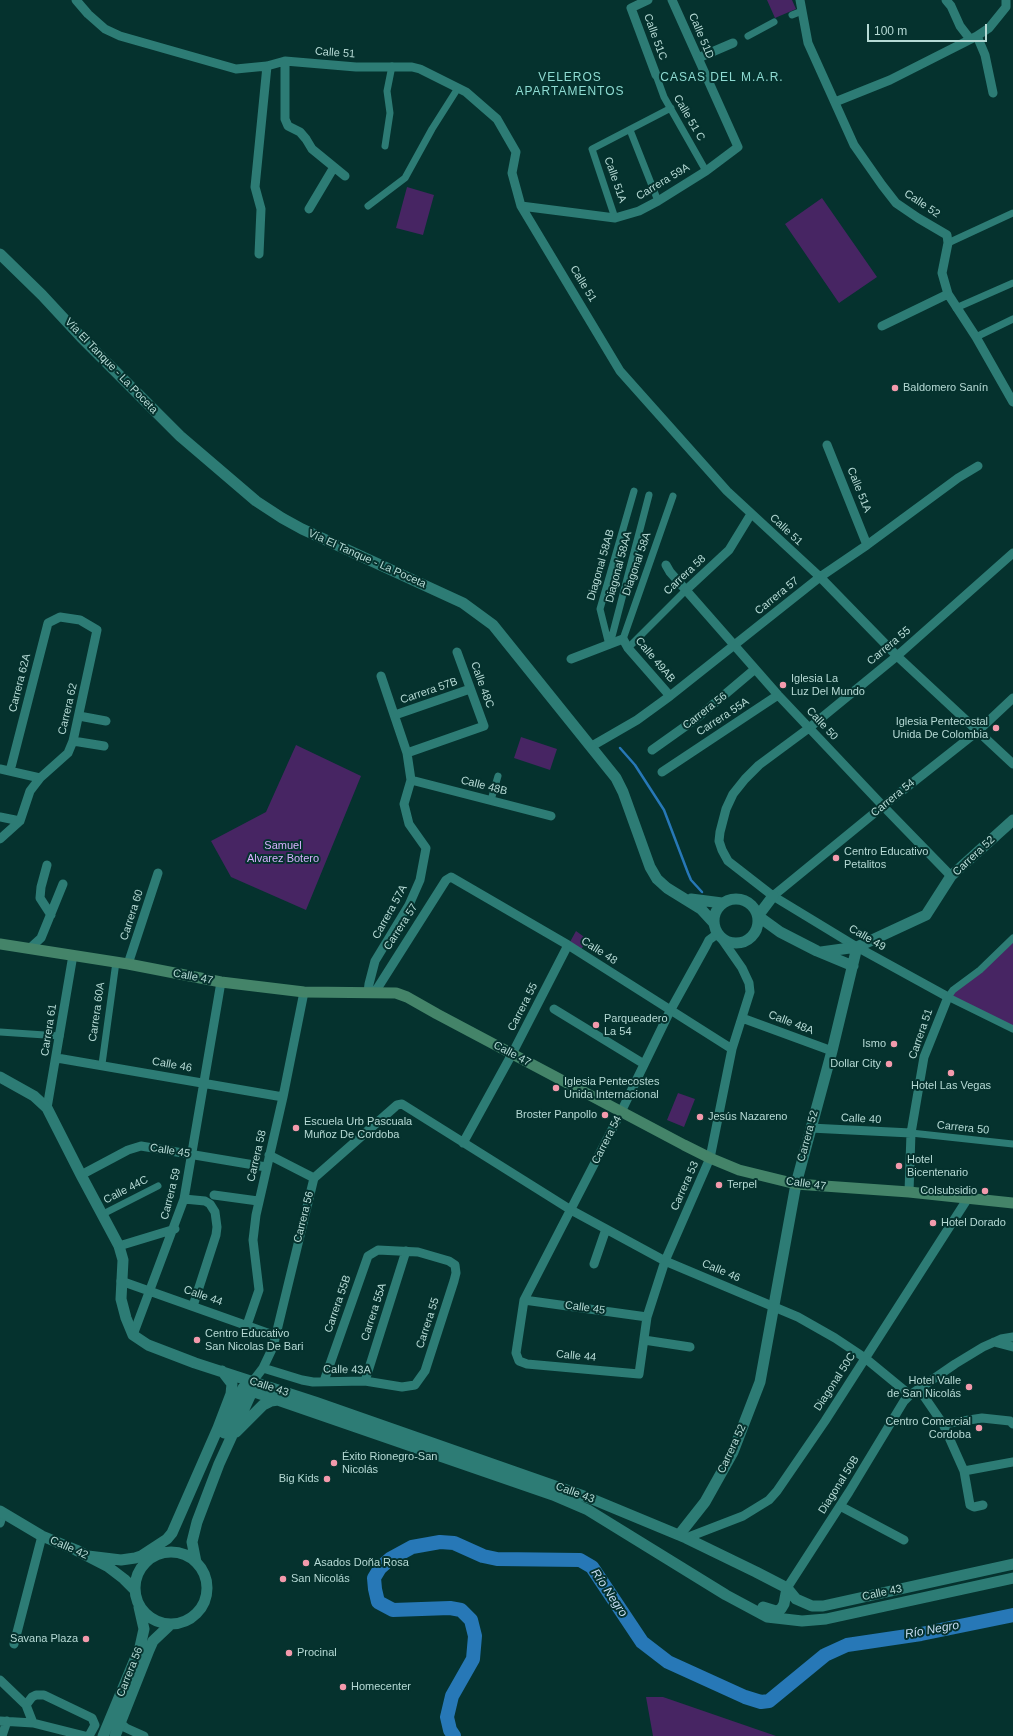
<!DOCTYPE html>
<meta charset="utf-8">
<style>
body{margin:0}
#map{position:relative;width:1013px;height:1736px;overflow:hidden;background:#05322e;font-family:Arial,sans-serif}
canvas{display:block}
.scale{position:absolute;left:867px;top:24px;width:120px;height:18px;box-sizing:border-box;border:2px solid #b6dad5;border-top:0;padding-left:5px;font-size:12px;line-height:14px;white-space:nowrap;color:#b6dad5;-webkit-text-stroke:3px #05322e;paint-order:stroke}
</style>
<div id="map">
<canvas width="1013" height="1736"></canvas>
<div class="scale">100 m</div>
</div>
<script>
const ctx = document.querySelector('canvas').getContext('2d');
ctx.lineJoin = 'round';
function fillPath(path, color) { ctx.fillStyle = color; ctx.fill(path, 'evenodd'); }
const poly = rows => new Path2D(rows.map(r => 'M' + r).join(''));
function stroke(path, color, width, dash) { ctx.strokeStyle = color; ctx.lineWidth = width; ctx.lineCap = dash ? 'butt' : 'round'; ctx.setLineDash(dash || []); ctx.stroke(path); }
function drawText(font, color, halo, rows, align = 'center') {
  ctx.font = font + ' Arial,sans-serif'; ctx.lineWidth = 4; ctx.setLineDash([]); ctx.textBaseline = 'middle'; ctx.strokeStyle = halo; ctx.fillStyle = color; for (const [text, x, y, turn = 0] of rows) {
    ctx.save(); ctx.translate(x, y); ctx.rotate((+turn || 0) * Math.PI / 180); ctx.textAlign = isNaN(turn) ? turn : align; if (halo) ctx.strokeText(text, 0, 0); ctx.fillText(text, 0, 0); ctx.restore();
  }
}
const green = poly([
 [767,0,792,0,796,9,775,18],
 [407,187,434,195,423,235,396,228],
 [822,198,877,277,839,303,785,224],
 [521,737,557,749,550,770,514,758],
 [296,745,361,776,306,910,231,877,211,841,266,812],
 [576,931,587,939,581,950,570,942],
 [1013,938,1013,1032,948,997],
 [678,1093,695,1099,684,1127,667,1120],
 [646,1697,663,1697,776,1736,653,1736]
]);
const stream = poly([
 [620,748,635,765,664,810,688,873,691,880,702,892]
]);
const river = poly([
 [454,1736,450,1730,447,1717,452,1696,473,1659,475,1636,471,1620,461,1610,450,1608,393,1610,378,1602,375,1589,374,1578,380,1568,390,1559,412,1547,440,1542,454,1543,483,1556,497,1559,580,1560,592,1567,642,1642,668,1662,745,1697,761,1702,769,1701,825,1655,847,1645,921,1634,1013,1615]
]);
const pedestrian = poly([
 [792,15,802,11],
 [748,36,774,22],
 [656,75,664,97,706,171],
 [630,130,658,201],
 [385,146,390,113,387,91,392,66],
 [368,206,405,178,432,129,458,88],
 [615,218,592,149,671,108],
 [948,243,1013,213],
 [956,308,1013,283],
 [976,337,1013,319],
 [623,639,673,496],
 [610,644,649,495],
 [609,645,600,609,634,491],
 [628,648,686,590],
 [491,800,498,776],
 [1013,938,980,970,953,990,948,997,1013,1029],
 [0,1032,60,1036],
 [102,1064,116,962],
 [911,1133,1013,1144],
 [103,1214,158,1186]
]);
const minor = poly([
 [76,0,88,14,105,29,120,36,236,69,267,66,285,61,356,67,412,67,420,69,466,92,497,119,516,152,512,173,521,206,620,371,727,491,820,577,897,656,1013,764],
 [648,0,631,8,656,75],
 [800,0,808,43,854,145,882,185,896,203,918,218,947,235,948,243,942,273,948,294,976,337,1013,402],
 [946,0,951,6,960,26,970,39],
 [977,36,985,55,993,93],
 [698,58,733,43],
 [285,61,285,119,288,126,300,132,306,139,312,149,345,176],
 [835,102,890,80,977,36,989,28,1006,7,1006,0],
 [521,206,615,218,639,211,658,201,706,171,738,147,672,0],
 [309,209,334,167],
 [259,254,261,209,255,187,267,66],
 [882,326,948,294],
 [827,445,867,545],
 [666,565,670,572,778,695,883,806,951,876],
 [686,590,729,550,751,514],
 [571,659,623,639,628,648,670,696],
 [395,715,470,689],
 [79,716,106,721],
 [73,741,104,746],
 [592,746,637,720,670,696,820,577,867,545,958,478,978,466],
 [652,750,697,718,755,669],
 [407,753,484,726,457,652],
 [0,769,40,778],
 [662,772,778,695],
 [411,780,551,816],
 [0,817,20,821],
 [0,839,20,821,30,791,40,778,68,753,73,741,97,630,80,620,60,617,48,623,10,771],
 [47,865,41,887,40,898,51,915],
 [773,896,883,806,978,731,1013,698],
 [717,934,709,940,706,946,670,1011,620,1114,524,1300,516,1353,519,1361,527,1364,639,1374,647,1317,665,1261,710,1158,732,1049,750,992,749,983,742,968,719,935],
 [29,949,41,938,63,884],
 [128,964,158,873],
 [368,992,369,984,375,961,409,905,420,880,426,848,409,824,404,804,411,780,407,753,381,676],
 [375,992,446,880,451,877,568,945,732,1049],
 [554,1009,644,1064],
 [742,1018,832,1051],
 [57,1058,283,1097],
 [47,1108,73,955],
 [810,1128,911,1133],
 [463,1143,512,1054,568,945],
 [269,1155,314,1178],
 [81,1175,128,1150,141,1146,266,1167],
 [909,1192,911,1133,924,1057,948,997,857,947,773,896,728,861,722,850,719,841,720,832,726,809,733,794,745,779,759,765,809,728,897,656,1013,553],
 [214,1195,258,1201],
 [184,1199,205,1201,210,1204,215,1212,217,1227,216,1235,193,1306],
 [119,1246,175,1229],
 [594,1264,606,1229],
 [121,1281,276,1336],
 [524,1300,647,1317],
 [247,1325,259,1290,253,1240,256,1215,283,1097,304,992],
 [133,1335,184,1199,221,982],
 [644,1340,690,1347],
 [994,1342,1013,1347],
 [263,1368,302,1380,313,1382,365,1381,402,1387,415,1385,425,1371,454,1281,456,1273,455,1265,449,1261,418,1252,378,1250,368,1256,324,1381],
 [253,1381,263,1368,273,1347,314,1178,397,1105,402,1104,571,1210,665,1261,798,1317,835,1338,865,1358,910,1395],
 [365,1381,406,1251],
 [919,1389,943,1424,964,1471,970,1505,974,1507,983,1505],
 [943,1424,982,1418,1010,1421,1013,1424],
 [964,1471,1013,1462],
 [840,1506,904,1540],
 [0,1523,3,1513],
 [686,1538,743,1516,769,1500,777,1491,825,1421,968,1198],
 [787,1588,849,1492,904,1401,910,1395,955,1364,983,1347,1001,1339,1013,1337],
 [14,1644,42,1536],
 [0,1680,26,1705,33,1723],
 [26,1705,32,1697,36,1695,44,1695,92,1718,95,1725,89,1736],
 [0,1721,33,1723,85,1736],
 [120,1723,126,1728,144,1736],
 [2,1736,7,1721]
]);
const tertiary = poly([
 [0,254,42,295,81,337,180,436,256,501,282,518,302,529,463,603,493,625,616,778,623,792,650,867,657,879,667,888,701,909,713,922],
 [773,896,758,916,780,932,817,951,853,966],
 '714 921a22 22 0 1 1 44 0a22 22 0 1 1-44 0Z',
 [691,899,722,903],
 [821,952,857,947,926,915,951,876,1013,820],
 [0,1077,34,1096,47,1108,81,1175,119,1246,123,1260,121,1299,126,1318,133,1335,148,1345,195,1363,315,1402,592,1499,686,1538,756,1572,787,1588,796,1599,812,1606,823,1606,1013,1564],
 [243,1388,553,1495,588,1510,726,1595,767,1617,802,1621,826,1619,1013,1578],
 [236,1432,263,1405,271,1401,278,1400],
 [224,1433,243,1388,249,1384],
 [0,1511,42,1536,76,1550,107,1566,124,1579,135,1590],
 [679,1535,705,1502,733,1452,760,1382,796,1184,832,1051,857,947],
 '135 1588a36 36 0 1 1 72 0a36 36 0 1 1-72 0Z',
 [88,1556,121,1560,135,1558,141,1556,167,1539,172,1533,218,1428,231,1394,232,1384,222,1371],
 [196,1562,192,1542,197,1522,219,1464,250,1396,253,1383],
 [763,1607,776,1611,781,1609,784,1604,787,1588],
 [103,1736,140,1647,144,1629,139,1607],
 [115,1736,149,1650,153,1641,171,1624]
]);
const secondary = poly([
 [0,944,128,964,221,982,304,992,396,993,407,997,437,1014,684,1145,710,1158,739,1170,796,1184,909,1192,1013,1203]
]);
const markers = [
 [895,388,4,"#f39aac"],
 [783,685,4,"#f39aac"],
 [996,728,4,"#f39aac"],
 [836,858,4,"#f39aac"],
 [596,1025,4,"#f39aac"],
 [894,1044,4,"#f39aac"],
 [889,1064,4,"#f39aac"],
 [951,1073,4,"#f39aac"],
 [556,1088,4,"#f39aac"],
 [605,1115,4,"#f39aac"],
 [700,1117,4,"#f39aac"],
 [296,1128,4,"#f39aac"],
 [899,1166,4,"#f39aac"],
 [719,1185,4,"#f39aac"],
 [985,1191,4,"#f39aac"],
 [933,1223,4,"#f39aac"],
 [197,1340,4,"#f39aac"],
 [969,1387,4,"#f39aac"],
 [979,1428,4,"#f39aac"],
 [334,1463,4,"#f39aac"],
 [327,1479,4,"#f39aac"],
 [306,1563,4,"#f39aac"],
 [283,1579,4,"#f39aac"],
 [86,1639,4,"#f39aac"],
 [289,1653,4,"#f39aac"],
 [343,1687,4,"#f39aac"]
];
const streetNames = [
 ["Calle 51D",701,36,67],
 ["Calle 51C",655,37,70],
 ["Calle 51",335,53,4],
 ["Calle 51 C",689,118,60],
 ["Calle 51A",615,180,71],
 ["Carrera 59A",663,182,-31],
 ["Calle 52",922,204,34],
 ["Calle 51",583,284,59],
 ["Vía El Tanque - La Poceta",111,366,46],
 ["Calle 51A",859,490,68],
 ["Calle 51",786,530,43],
 ["Vía El Tanque - La Poceta",367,559,24],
 ["Diagonal 58A",637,564,-71],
 ["Diagonal 58AB",601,565,-74],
 ["Diagonal 58AA",619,567,-75],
 ["Carrera 58",685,575,-43],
 ["Carrera 57",777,596,-39],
 ["Carrera 55",889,646,-40],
 ["Calle 49AB",655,660,50],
 ["Carrera 62A",20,683,-76],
 ["Calle 48C",482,685,70],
 ["Carrera 57B",429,691,-19],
 ["Carrera 62",68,709,-77],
 ["Carrera 56",705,711,-38],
 ["Carrera 55A",723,717,-33],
 ["Calle 50",822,724,47],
 ["Calle 48B",484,786,14],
 ["Carrera 54",893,798,-39],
 ["Carrera 52",974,856,-43],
 ["Carrera 57A",390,912,-61],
 ["Carrera 60",132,915,-72],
 ["Carrera 57",401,927,-57],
 ["Calle 49",867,938,30],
 ["Calle 48",599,951,33],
 ["Calle 47",193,977,11],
 ["Carrera 55",523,1007,-63],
 ["Carrera 60A",97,1012,-82],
 ["Calle 48A",791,1023,21],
 ["Carrera 61",49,1030,-81],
 ["Carrera 51",921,1034,-71],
 ["Calle 47",512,1054,28],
 ["Calle 46",172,1065,10],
 ["Calle 40",861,1119,3],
 ["Carrera 50",963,1128,6],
 ["Carrera 52",808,1136,-75],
 ["Carrera 54",607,1140,-63],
 ["Calle 45",170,1151,9],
 ["Carrera 58",257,1156,-77],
 ["Calle 47",806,1184,8],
 ["Carrera 53",685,1186,-66],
 ["Calle 44C",126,1190,-27],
 ["Carrera 59",171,1194,-76],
 ["Carrera 56",304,1217,-76],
 ["Calle 46",721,1271,23],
 ["Calle 44",203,1296,19],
 ["Carrera 55B",338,1304,-71],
 ["Calle 45",585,1308,8],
 ["Carrera 55A",374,1312,-72],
 ["Carrera 55",428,1323,-72],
 ["Calle 44",576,1356,5],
 ["Calle 43A",347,1370,1],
 ["Diagonal 50C",835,1382,-57],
 ["Calle 43",269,1387,18],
 ["Carrera 52",732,1449,-65],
 ["Diagonal 50B",839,1485,-58],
 ["Calle 43",575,1493,20],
 ["Calle 42",69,1548,24],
 ["Calle 43",882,1593,-12],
 ["Carrera 56",130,1672,-68]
];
const poiNames = [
 ["Baldomero Sanín",903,388],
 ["Iglesia La",791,679],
 ["Luz Del Mundo",791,692],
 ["Iglesia Pentecostal",988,722,"right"],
 ["Unida De Colombia",988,735,"right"],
 ["Centro Educativo",844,852],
 ["Petalitos",844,865],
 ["Parqueadero",604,1019],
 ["La 54",604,1032],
 ["Ismo",886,1044,"right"],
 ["Dollar City",881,1064,"right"],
 ["Iglesia Pentecostes",564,1082],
 ["Unida Internacional",564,1095],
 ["Hotel Las Vegas",951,1086,"center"],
 ["Broster Panpollo",597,1115,"right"],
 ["Jesús Nazareno",708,1117],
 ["Escuela Urb Pascuala",304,1122],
 ["Muñoz De Cordoba",304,1135],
 ["Hotel",907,1160],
 ["Bicentenario",907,1173],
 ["Terpel",727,1185],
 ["Colsubsidio",977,1191,"right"],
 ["Hotel Dorado",941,1223],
 ["Centro Educativo",205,1334],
 ["San Nicolas De Bari",205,1347],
 ["Hotel Valle",961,1381,"right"],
 ["de San Nicolás",961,1394,"right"],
 ["Centro Comercial",971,1422,"right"],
 ["Cordoba",971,1435,"right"],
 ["Éxito Rionegro-San",342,1457],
 ["Nicolás",342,1470],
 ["Big Kids",319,1479,"right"],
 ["Asados Doña Rosa",314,1563],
 ["San Nicolás",291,1579],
 ["Savana Plaza",78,1639,"right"],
 ["Procinal",297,1653],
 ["Homecenter",351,1687]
];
const parkNames = [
 ["Samuel",283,846],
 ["Alvarez Botero",283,859]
];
const neighbourhoodNames = [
 ["VELEROS",570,78],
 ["APARTAMENTOS",570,92],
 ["CASAS DEL M.A.R.",722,78]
];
const waterNames = [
 ["Río Negro",609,1593,56],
 ["Río Negro",932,1630,-10]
];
fillPath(green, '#472563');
stroke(stream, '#2778b7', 2.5);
stroke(river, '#2778b7', 14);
stroke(pedestrian, '#2d7c75', 7);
stroke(minor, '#2d7c75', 9);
stroke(tertiary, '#2d7c75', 11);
stroke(secondary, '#448469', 11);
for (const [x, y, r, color] of markers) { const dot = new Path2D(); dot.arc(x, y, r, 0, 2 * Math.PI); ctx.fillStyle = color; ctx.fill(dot); stroke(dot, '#05322e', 1.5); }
drawText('11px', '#b6dad5', '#05322e', streetNames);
drawText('11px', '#b6dad5', '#05322e', poiNames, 'left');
drawText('11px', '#d6b0fc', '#05322e', parkNames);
ctx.letterSpacing = '1px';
drawText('12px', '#8edbd2', '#05322e', neighbourhoodNames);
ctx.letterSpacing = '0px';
drawText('italic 12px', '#c8def3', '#05322e', waterNames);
</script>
